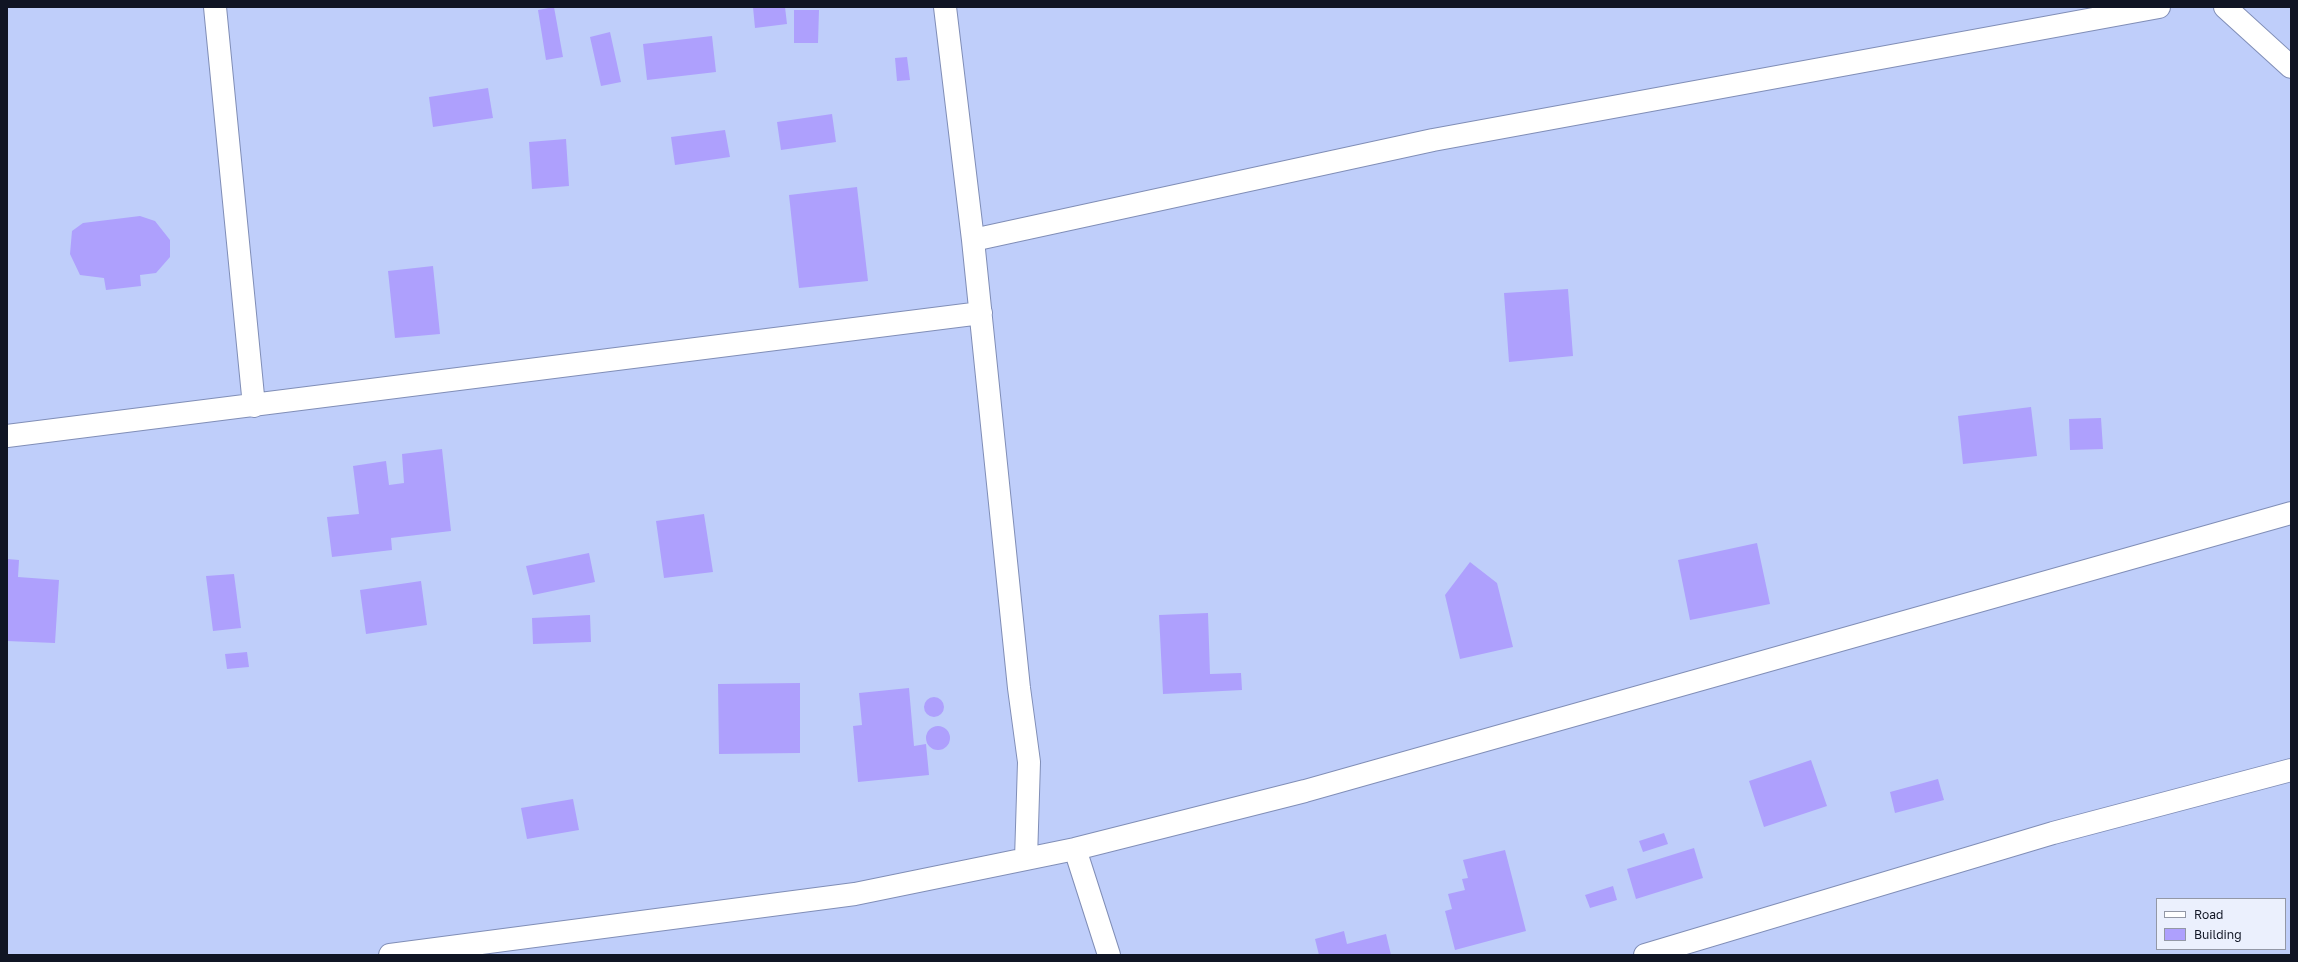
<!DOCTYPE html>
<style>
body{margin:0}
#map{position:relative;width:2298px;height:962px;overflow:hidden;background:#bfcefa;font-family:"Golos Text",sans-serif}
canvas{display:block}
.frame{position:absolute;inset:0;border:8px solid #101524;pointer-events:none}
.legend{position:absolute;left:2156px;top:898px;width:130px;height:52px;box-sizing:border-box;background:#ebf0fd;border:1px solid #9398a6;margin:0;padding:5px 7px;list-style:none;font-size:12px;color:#101524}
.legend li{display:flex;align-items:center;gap:8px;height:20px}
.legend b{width:20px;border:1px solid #9398a6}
</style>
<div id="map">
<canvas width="2298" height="962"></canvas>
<div class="frame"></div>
<ul class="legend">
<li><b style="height:5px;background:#fff"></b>Road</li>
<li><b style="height:11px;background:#aea0fd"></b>Building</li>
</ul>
</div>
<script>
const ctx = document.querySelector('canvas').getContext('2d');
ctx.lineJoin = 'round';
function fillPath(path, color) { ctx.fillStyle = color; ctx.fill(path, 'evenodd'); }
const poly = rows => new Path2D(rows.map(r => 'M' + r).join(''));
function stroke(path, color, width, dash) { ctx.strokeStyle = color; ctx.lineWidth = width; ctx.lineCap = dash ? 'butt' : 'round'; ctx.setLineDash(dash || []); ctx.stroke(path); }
const building = poly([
 [554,7,563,57,546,60,538,10],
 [753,7,785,7,787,24,755,28],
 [794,10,819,10,818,43,794,43],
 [610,32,621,82,601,86,590,37],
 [712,36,716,72,647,80,643,44],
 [907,57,910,80,897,81,895,58],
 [488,88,493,118,433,127,429,97],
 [832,114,836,142,781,150,777,122],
 [725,130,730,157,675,165,671,137],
 [566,139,569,186,532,189,529,142],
 [857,187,868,281,799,288,789,195],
 [140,216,155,221,170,240,170,257,156,273,140,275,141,286,106,290,104,278,80,275,70,254,72,231,83,223],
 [433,266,440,334,395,338,388,271],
 [1568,289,1573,356,1509,362,1504,293],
 [2031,407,2037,456,1963,464,1958,416],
 [2101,418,2103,449,2070,450,2069,419],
 [442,449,451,531,391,538,392,550,332,557,327,517,359,514,353,466,386,461,389,485,404,483,402,454],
 [704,514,713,572,664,578,656,521],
 [1757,543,1770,604,1690,620,1678,560],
 [589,553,595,582,533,595,526,566],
 [7,559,19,560,18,577,59,580,55,643,7,641],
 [1470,562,1497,583,1513,647,1460,659,1445,595],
 [234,574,241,628,213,631,206,576],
 [421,581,427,625,366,634,360,590],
 [1208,613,1210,674,1241,673,1242,690,1163,694,1159,615],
 [590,615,591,642,533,644,532,618],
 [247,652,249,667,227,669,225,654],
 [800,683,800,753,719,754,718,684],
 [909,688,914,746,926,744,929,775,858,782,853,726,862,725,859,693],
 '924 707a10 10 0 1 1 20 0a10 10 0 1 1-20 0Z',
 '926 738a12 12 0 1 1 24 0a12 12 0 1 1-24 0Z',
 [1811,760,1827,806,1764,827,1749,781],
 [1938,779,1944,800,1895,813,1890,792],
 [573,799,579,830,527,839,521,808],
 [1664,833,1668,844,1643,852,1639,841],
 [1694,848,1703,878,1636,899,1627,869],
 [1505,850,1526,931,1455,950,1445,911,1452,909,1448,894,1465,890,1462,879,1468,878,1463,860],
 [1613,886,1617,900,1590,908,1585,895],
 [1344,931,1347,944,1386,934,1391,955,1319,955,1315,939]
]);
const minor = poly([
 [215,7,254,406],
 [945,7,973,240,1019,688,1029,762,1026,859],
 [2225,7,2291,67],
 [973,240,1433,140,2159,7],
 [7,436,981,313],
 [1075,849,1109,955],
 [390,955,855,894,1075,849,1305,791,2291,513],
 [1645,955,2053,833,2291,770]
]);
fillPath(building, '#aea0fd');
stroke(minor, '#808eb7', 24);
stroke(minor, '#fff', 22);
</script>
